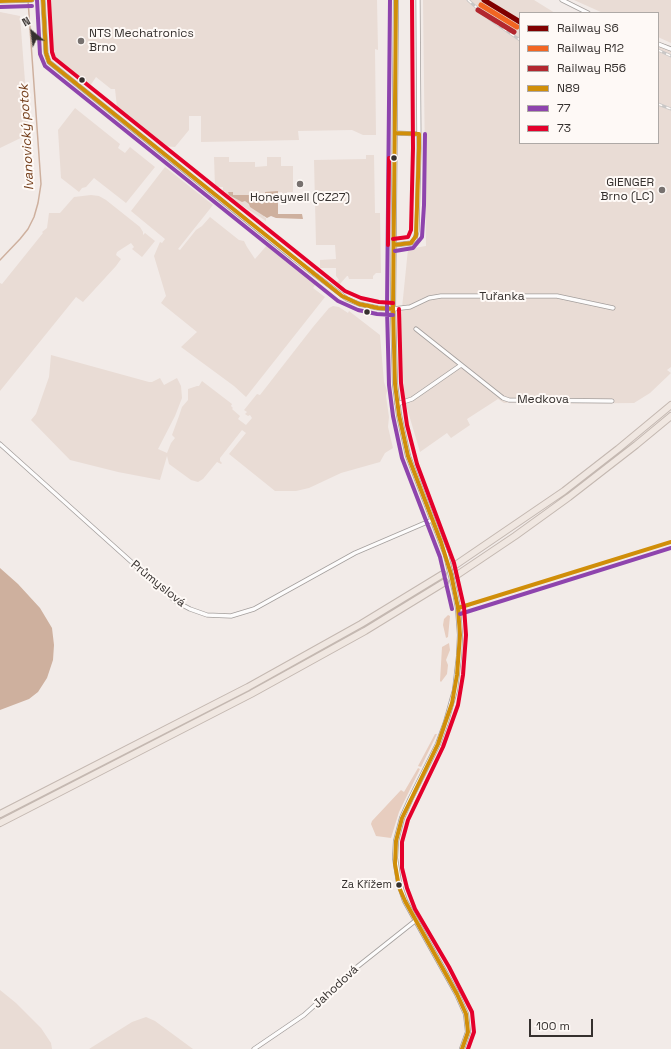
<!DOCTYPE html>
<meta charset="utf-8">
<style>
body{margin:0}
#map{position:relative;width:671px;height:1049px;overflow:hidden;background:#f2ebe8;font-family:"Space Grotesk",sans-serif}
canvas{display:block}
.legend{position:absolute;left:519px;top:12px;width:140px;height:132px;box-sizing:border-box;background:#fef9f6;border:1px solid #aea9a6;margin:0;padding:5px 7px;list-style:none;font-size:12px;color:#35302e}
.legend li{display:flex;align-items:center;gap:8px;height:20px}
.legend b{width:20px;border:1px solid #aea9a6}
.north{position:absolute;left:12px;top:12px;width:40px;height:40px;-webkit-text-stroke:3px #fef9f6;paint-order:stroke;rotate:331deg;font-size:11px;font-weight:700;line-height:16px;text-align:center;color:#35302e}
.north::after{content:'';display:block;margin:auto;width:14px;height:18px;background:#35302e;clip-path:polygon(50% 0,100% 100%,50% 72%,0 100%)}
.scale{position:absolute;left:529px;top:1019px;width:64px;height:18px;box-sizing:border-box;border:2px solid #35302e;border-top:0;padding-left:5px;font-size:12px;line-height:14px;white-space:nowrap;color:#35302e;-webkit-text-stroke:3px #fef9f6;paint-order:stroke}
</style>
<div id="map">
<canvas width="671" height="1049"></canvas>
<ul class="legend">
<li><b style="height:5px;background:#800000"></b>Railway S6</li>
<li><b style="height:5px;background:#f26522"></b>Railway R12</li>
<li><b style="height:5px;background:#b2272f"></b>Railway R56</li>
<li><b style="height:5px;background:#d08e09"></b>N89</li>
<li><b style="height:5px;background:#8e44ad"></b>77</li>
<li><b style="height:5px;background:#e4002b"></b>73</li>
</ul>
<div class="north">N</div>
<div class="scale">100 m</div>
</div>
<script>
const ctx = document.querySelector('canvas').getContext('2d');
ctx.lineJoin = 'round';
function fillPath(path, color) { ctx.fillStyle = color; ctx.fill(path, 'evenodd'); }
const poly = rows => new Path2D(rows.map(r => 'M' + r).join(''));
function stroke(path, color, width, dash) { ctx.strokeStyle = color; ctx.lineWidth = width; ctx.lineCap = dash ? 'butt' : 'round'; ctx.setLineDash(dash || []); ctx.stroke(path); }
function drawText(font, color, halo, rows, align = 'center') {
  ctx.font = font + ' "Space Grotesk",sans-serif'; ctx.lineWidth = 4; ctx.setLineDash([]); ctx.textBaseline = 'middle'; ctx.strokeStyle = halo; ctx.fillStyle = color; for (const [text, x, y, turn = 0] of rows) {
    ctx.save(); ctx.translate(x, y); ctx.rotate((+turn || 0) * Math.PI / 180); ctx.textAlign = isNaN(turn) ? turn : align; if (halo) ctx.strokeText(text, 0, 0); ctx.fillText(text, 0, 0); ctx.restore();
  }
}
const built = poly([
 [47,0,377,0,378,50,375,49,376,135,363,135,352,130,298,131,299,140,201,142,201,116,189,116,189,130,175,147,162,146,116,109,117,107,115,89,111,89,96,77,90,86,50,54],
 [423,0,534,0,555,13,520,13,520,143,658,143,658,46,671,51,671,367,667,370,671,373,650,393,634,403,521,404,517,402,504,403,498,399,467,419,470,425,451,438,447,433,420,452,404,398,401,318,408,249,426,246],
 [574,0,671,0,671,43,658,37,658,13,603,13],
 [0,12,20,16,29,134,0,148],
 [75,108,120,144,118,148,125,153,130,147,155,167,126,203,94,178,86,187,82,188,79,192,61,178,58,130],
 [366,155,374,155,375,213,380,213,381,273,376,273,373,276,373,279,349,279,348,276,347,276,339,285,337,282,339,280,336,276,336,268,320,268,320,260,336,259,335,245,316,245,314,160,366,159],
 [214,157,229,157,229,162,255,162,255,167,267,166,267,157,281,157,281,166,293,166,293,192,287,192,287,197,283,197,282,192,264,193,264,217,266,218,266,221,229,197,225,191,223,191,223,187,215,187],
 [165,167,213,205,178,249,180,250,196,230,202,226,210,217,239,240,244,241,247,247,255,259,268,244,317,282,313,288,325,297,246,397,234,386,181,347,197,332,161,303,166,296,154,256,160,242,162,243,165,239,131,211],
 [91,195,99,196,106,200,140,227,143,232,143,235,145,233,155,241,142,257,132,249,134,247,131,243,117,252,116,255,121,259,116,266,83,302,76,297,0,391,0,283,2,284,43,233,42,232,47,228,49,213,60,213,74,197],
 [333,306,339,307,348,313,349,311,380,335,384,382,387,391,386,396,389,417,388,427,393,448,385,453,380,462,341,473,309,488,296,491,275,491,229,454,246,433,242,430,220,458,220,461,222,463,221,464,217,462,203,479,198,482,191,480,169,464,167,456,160,480,118,472,70,460,31,420,36,414,49,377,51,355,149,382,152,382,160,378,164,385,177,378,181,386,182,398,175,416,158,449,167,453,171,443,175,438,172,435,179,416,182,407,188,400,188,389,197,386,199,386,202,381,232,404,231,406,233,408,232,409,240,416,238,419,246,425,252,418,250,415,248,416,245,414,247,412,244,410,257,394,260,395,313,327,329,308],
 [0,990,16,1003,41,1028,51,1043,52,1049,0,1049],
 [146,1017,155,1021,193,1049,89,1049,132,1022]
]);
const green = poly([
 [448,615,450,616,448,637,446,638,443,625,444,619],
 [449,643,450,650,446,660,448,665,447,674,441,682,440,681,442,647],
 [435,734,437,734,421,767,418,766],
 [418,768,420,769,399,812,391,838,376,836,371,824,372,821,401,790,404,792]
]);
const water = poly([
 [278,191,278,214,302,214,303,219,276,218,271,216,267,218,250,207,249,204,245,201,242,202,229,195,228,192,233,192,233,195,252,195,255,196,255,201,259,201,261,204,263,204,265,200,265,192],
 [0,568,18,584,40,608,52,628,54,645,53,660,47,678,38,692,29,699,0,710]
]);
const stream = poly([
 [0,260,20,239,28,229,34,217,38,203,41,184,28,0]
]);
const minor = poly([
 [43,0,46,53,49,62,293,258,347,299,359,304,378,308,393,309,410,307,429,298,441,296,557,296,613,308],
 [562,0,588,13],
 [0,1,32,0],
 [658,44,671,49],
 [395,133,419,134],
 [394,245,411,243,415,239,417,231,419,148,418,0],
 [416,329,503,398,509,400,612,401],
 [397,404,412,399,461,365],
 [0,444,175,601,190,609,207,615,231,616,254,609,355,553,432,520],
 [254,1049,304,1015,357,967,415,921]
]);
const tertiary = poly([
 [396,0,393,309,395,384,399,415,408,456,446,555],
 [455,592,458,608,460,635,459,656,455,690,446,722,438,744,411,798,402,818,396,841,395,858,399,883,405,901,457,994,466,1014,468,1032,462,1049]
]);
const motorway = poly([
 [454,566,564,491,618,449,671,405],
 [457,575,515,536,569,497,636,445,671,416],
 [0,814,248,687,361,624,443,574],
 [0,823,251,694,365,631,445,582]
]);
const rail = poly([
 [468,0,491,20,520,40],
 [658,50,671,56],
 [658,104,671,109]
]);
const tertiaryBridge = poly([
 [446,555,455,592]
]);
const bus1 = poly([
 [43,0,46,53,49,62,342,296,359,304,378,308,393,309],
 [396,0,393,309,395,384,399,415,408,456,441,542,451,574,458,608,460,635,457,675,452,703,438,744,402,818,396,841,395,864,399,887,405,901,457,994,466,1014,468,1032,462,1049],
 [0,1,32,0],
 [394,245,411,243,416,236,419,148,419,134,395,133],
 [458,608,671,542]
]);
const bus2 = poly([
 [37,0,40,54,45,66,338,301,358,310,377,314,393,315],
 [390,0,387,309,389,385,393,416,402,458,440,557,452,609],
 [0,7,32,6],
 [395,251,413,248,422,237,424,205,425,134],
 [460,614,671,548]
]);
const bus3 = poly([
 [49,0,52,52,54,58,345,291,361,298,379,302,393,303],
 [393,239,408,237,411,230,413,148,412,0],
 [388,245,389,158],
 [399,309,401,383,407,425,417,464,454,563,464,607,466,635,463,675,458,705,443,747,408,820,402,842,402,868,407,888,415,909,449,967,472,1012,474,1032,468,1049]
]);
const rail1 = poly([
 [484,0,520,22]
]);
const rail2 = poly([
 [481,5,517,27]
]);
const rail3 = poly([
 [478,10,514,32]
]);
const markers = [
 [81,41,4,"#77716f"],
 [82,80,3.5,"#35302e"],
 [394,158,3.5,"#35302e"],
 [300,184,4,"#77716f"],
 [662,190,4,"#77716f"],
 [367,312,3.5,"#35302e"],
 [399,885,3.5,"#35302e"]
];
const busNames = [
 ["Za Křížem",392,885]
];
const poiNames = [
 ["NTS Mechatronics",89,34],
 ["Brno",89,48],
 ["GIENGER",654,183,"right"],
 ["Brno (LC)",654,197,"right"],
 ["Honeywell (CZ27)",300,198,"center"]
];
const streetNames = [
 ["Tuřanka",502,297],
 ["Medkova",543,400],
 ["Průmyslová",158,584,39],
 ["Jahodová",336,987,-43]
];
const waterNames = [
 ["Ivanovický potok",27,137,-93]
];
fillPath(built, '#e9dcd5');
fillPath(green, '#e7cdbf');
fillPath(water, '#ceb09e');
stroke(stream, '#ceb09e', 1.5);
stroke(minor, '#a49f9d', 5);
stroke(tertiary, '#a49f9d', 6);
stroke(motorway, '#c4b8b1', 8);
stroke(minor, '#fdfcfc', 3.5);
stroke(tertiary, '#fdfcfc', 4.5);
stroke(motorway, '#f0e7e1', 6);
stroke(rail, '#c9c7c6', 3);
stroke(rail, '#fef9f6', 1.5, [4.5]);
stroke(tertiaryBridge, '#a49f9d', 6, []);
stroke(tertiaryBridge, '#fdfcfc', 4.5);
stroke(bus1, '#d08e09', 4);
stroke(bus2, '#8e44ad', 4);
stroke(bus3, '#e4002b', 4);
stroke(rail1, '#800000', 5);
stroke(rail2, '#f26522', 5);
stroke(rail3, '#b2272f', 5);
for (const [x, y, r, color] of markers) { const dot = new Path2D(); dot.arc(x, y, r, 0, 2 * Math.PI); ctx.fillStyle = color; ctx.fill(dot); stroke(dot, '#fef9f6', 1.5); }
drawText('11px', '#35302e', '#fef9f6', busNames, 'right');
drawText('12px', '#35302e', '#fef9f6', poiNames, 'left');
drawText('12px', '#35302e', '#fef9f6', streetNames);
drawText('italic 13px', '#723c18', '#fef9f6', waterNames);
</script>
